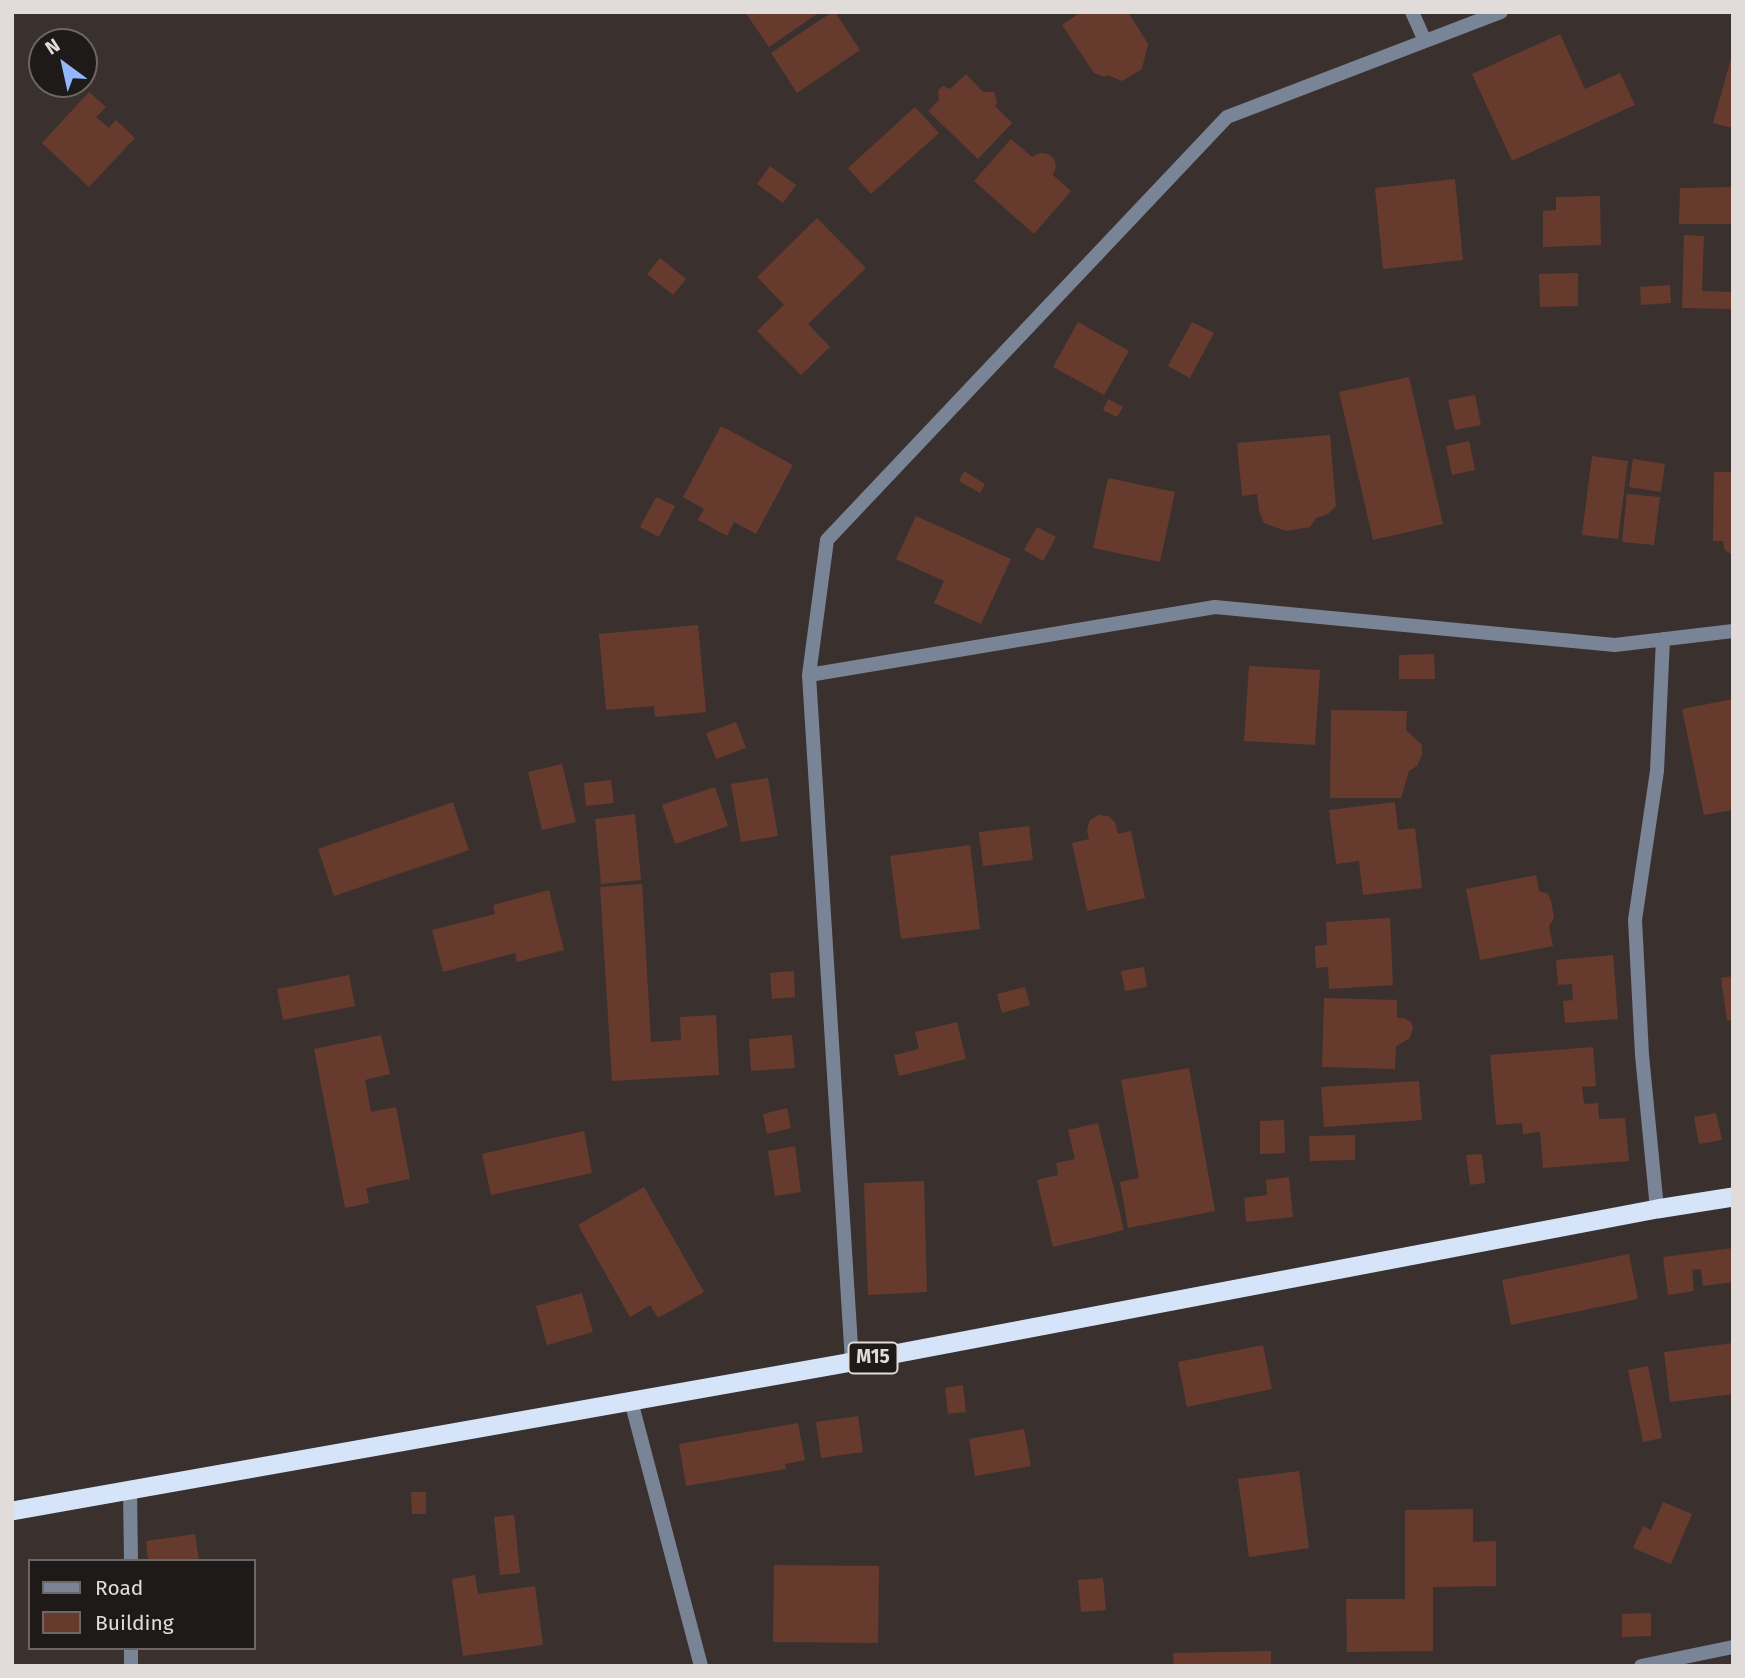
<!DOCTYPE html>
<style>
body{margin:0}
#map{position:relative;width:1745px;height:1678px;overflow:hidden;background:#3a312f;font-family:"Fira Sans",sans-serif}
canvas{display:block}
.frame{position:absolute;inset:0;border:14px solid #e1dbda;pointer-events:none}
.legend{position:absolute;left:28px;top:1559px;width:228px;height:91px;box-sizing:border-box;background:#1e1a19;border:2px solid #6c6766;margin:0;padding:9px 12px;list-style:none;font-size:21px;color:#e1dbda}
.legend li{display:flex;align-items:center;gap:14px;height:35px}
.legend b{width:35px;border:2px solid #6c6766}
.north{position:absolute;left:28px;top:28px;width:70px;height:70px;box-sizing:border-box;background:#1e1a19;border:2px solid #6c6766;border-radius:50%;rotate:327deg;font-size:19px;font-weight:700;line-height:28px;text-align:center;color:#e1dbda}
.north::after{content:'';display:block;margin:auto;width:24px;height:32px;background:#92b7fd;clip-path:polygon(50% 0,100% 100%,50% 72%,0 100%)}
</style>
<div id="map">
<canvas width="1745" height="1678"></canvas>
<div class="frame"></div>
<ul class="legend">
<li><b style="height:9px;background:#798496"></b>Road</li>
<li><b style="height:19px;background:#673a2e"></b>Building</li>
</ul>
<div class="north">N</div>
</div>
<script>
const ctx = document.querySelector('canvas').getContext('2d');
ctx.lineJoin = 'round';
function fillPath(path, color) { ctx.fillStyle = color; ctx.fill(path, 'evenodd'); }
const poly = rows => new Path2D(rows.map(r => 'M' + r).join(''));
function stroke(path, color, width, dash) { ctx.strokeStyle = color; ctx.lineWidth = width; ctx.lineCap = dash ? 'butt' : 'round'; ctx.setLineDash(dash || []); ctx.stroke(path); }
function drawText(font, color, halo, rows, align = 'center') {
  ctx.font = font + ' "Fira Sans",sans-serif'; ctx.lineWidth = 7; ctx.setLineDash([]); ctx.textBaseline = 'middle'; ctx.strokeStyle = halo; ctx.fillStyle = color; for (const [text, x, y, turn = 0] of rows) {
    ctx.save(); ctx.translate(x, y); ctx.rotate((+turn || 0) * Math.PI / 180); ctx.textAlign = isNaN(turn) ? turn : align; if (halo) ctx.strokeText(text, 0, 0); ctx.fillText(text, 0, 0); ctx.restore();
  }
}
const building = poly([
 [745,12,820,12,769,47],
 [832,12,835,12,860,50,797,93,771,53],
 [1081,12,1128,12,1148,44,1142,69,1122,81,1108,75,1105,77,1094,73,1062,25],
 [1560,34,1585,89,1620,73,1635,105,1512,161,1472,74],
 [1732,55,1733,56,1733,128,1713,123],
 [966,74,983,92,994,92,997,102,995,106,1012,123,978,159,928,111,939,100,938,90,943,86,950,89],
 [89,92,106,107,96,117,109,128,116,120,135,138,89,187,42,143],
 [915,107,939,133,871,194,848,168],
 [1011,139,1032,157,1040,153,1048,154,1054,159,1056,167,1053,175,1071,191,1034,234,974,181],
 [770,166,796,185,783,203,757,184],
 [1455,179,1463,260,1383,269,1375,188],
 [1733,187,1733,224,1679,224,1680,188],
 [1600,196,1601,245,1543,247,1543,211,1556,210,1556,197],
 [817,218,866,268,808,324,830,347,801,375,757,331,784,305,757,277],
 [1684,235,1704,236,1702,291,1733,292,1733,309,1682,308],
 [660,258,686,279,673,295,647,274],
 [1578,273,1578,306,1540,307,1539,274],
 [1670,285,1671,303,1641,305,1640,287],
 [1078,322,1129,351,1104,395,1053,367],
 [1192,322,1214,333,1190,378,1168,366],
 [1409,377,1443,524,1373,540,1339,392],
 [1475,395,1481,425,1455,430,1448,400],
 [1108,399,1123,407,1117,417,1103,410],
 [721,426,793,465,756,534,734,522,727,536,698,520,704,509,683,497],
 [1330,435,1336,506,1328,514,1316,518,1310,527,1286,531,1264,523,1259,511,1257,494,1242,496,1237,443],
 [1469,441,1475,470,1452,475,1446,446],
 [1592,456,1628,461,1618,539,1582,535],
 [1633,459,1665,464,1661,492,1629,487],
 [964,471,985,484,980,493,959,481],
 [1714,472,1733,472,1733,556,1724,549,1723,541,1713,541],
 [1108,478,1175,492,1160,562,1093,548],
 [1627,494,1660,497,1654,545,1622,542],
 [656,497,675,506,659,537,640,527],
 [916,516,1011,559,981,624,934,603,944,581,896,559],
 [1037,527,1056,537,1043,561,1024,550],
 [698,625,706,712,655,717,654,706,606,710,599,634],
 [1434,654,1435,679,1399,679,1399,655],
 [1249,666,1320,670,1315,745,1244,741],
 [1733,699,1733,810,1704,815,1682,709],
 [1331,710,1407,711,1406,730,1422,745,1422,755,1417,766,1409,771,1401,798,1330,798],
 [736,722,746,748,716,759,706,733],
 [562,764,576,822,542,830,528,772],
 [768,778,778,836,741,842,731,784],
 [611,780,614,803,586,806,584,783],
 [715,787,728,826,675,844,662,805],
 [453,802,469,850,334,896,318,849],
 [1395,802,1398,830,1415,828,1422,888,1363,895,1359,861,1336,864,1329,810],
 [635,814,641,880,601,884,595,819],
 [1099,815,1108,816,1115,822,1118,834,1131,831,1145,898,1087,911,1072,843,1089,839,1087,829,1090,820],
 [1029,826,1033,860,983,866,979,832],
 [970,845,980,929,901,939,890,856],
 [1536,875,1539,891,1548,894,1551,901,1554,918,1549,926,1553,946,1480,960,1466,889],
 [642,884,651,1042,681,1040,680,1017,716,1015,719,1075,612,1081,600,887],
 [549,890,564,950,517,962,515,953,443,972,432,930,495,914,493,905],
 [1390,918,1393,985,1329,989,1328,967,1316,968,1315,946,1327,945,1326,922],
 [1613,955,1618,1019,1565,1023,1563,1001,1573,1000,1572,984,1558,985,1556,960],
 [1144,967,1147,987,1125,991,1121,971],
 [794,971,795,997,772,999,770,973],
 [349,975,355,1006,283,1020,277,989],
 [1733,976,1733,1020,1727,1021,1721,978],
 [1025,987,1030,1005,1002,1013,997,994],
 [1324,998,1397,1000,1397,1018,1404,1018,1411,1022,1413,1029,1409,1039,1396,1046,1395,1069,1322,1067],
 [957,1022,966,1059,899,1076,894,1055,919,1049,915,1032],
 [381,1035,390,1074,365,1080,371,1112,396,1107,410,1179,366,1188,369,1203,345,1208,314,1049],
 [792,1035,795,1068,751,1071,749,1039],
 [1593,1047,1596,1086,1582,1087,1584,1104,1598,1103,1599,1119,1625,1118,1629,1161,1543,1168,1540,1132,1523,1134,1522,1123,1496,1125,1490,1055],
 [1189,1068,1215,1211,1128,1228,1120,1182,1139,1178,1121,1080],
 [1419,1081,1422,1120,1324,1127,1321,1087],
 [787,1108,791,1128,767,1134,763,1114],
 [1716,1113,1722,1140,1699,1144,1694,1117],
 [1284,1120,1285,1153,1260,1154,1260,1121],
 [1098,1123,1124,1230,1053,1247,1037,1180,1058,1175,1056,1163,1075,1159,1068,1130],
 [584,1131,592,1173,491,1195,482,1154],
 [1355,1135,1355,1160,1310,1161,1309,1136],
 [795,1146,801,1192,775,1196,768,1151],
 [1482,1154,1485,1183,1470,1185,1466,1155],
 [1289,1177,1293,1217,1246,1222,1244,1198,1267,1195,1266,1180],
 [924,1181,927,1292,868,1295,864,1183],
 [644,1187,704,1292,658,1318,650,1305,630,1317,578,1225],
 [1733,1248,1733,1282,1703,1286,1701,1269,1692,1270,1694,1291,1668,1295,1663,1257],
 [1629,1254,1638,1299,1511,1325,1502,1280],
 [582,1293,593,1332,547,1345,536,1306],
 [1733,1343,1733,1394,1670,1402,1664,1352],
 [1263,1345,1272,1389,1187,1407,1178,1362],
 [1648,1366,1662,1438,1643,1442,1628,1370],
 [963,1385,966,1412,948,1414,945,1388],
 [858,1416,863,1452,821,1458,816,1422],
 [798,1423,805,1460,785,1464,786,1469,686,1486,679,1444],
 [1024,1429,1031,1466,975,1476,969,1439],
 [1299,1471,1309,1548,1249,1557,1238,1479],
 [411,1492,426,1492,426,1514,412,1514],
 [1663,1502,1692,1514,1671,1564,1633,1548,1643,1526,1651,1530],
 [1473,1509,1473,1542,1496,1541,1496,1586,1433,1587,1433,1651,1347,1652,1346,1599,1405,1599,1405,1510],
 [514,1515,520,1573,500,1575,494,1517],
 [195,1534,199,1561,148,1561,146,1541],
 [774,1565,879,1566,878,1643,773,1642],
 [475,1575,478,1594,535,1586,543,1645,463,1656,452,1579],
 [1103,1578,1106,1610,1081,1612,1078,1580],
 [1651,1613,1651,1636,1622,1637,1622,1614],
 [1271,1651,1271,1666,1174,1666,1173,1653]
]);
const minor = poly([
 [1412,12,1425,41],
 [809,675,1215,607,1615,645,1733,631],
 [1657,1209,1642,1055,1635,920,1657,771,1663,639],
 [852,1362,809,675,827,540,1227,117,1501,12],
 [631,1401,701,1666],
 [130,1490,131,1561],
 [131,1648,131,1666],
 [1641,1666,1733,1647]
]);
const trunk = poly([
 [12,1511,852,1362,1657,1209,1733,1197]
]);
const shields = [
 [873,1358,49]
];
const shieldNames = [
 ["M15",873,1358]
];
fillPath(building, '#673a2e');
stroke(minor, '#798496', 14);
stroke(trunk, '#d6e4fa', 19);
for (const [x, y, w] of shields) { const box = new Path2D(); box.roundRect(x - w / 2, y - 15.5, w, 31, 5); ctx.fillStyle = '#1e1a19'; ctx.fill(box); stroke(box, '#e1dbda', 2); }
drawText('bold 19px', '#e1dbda', null, shieldNames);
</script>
